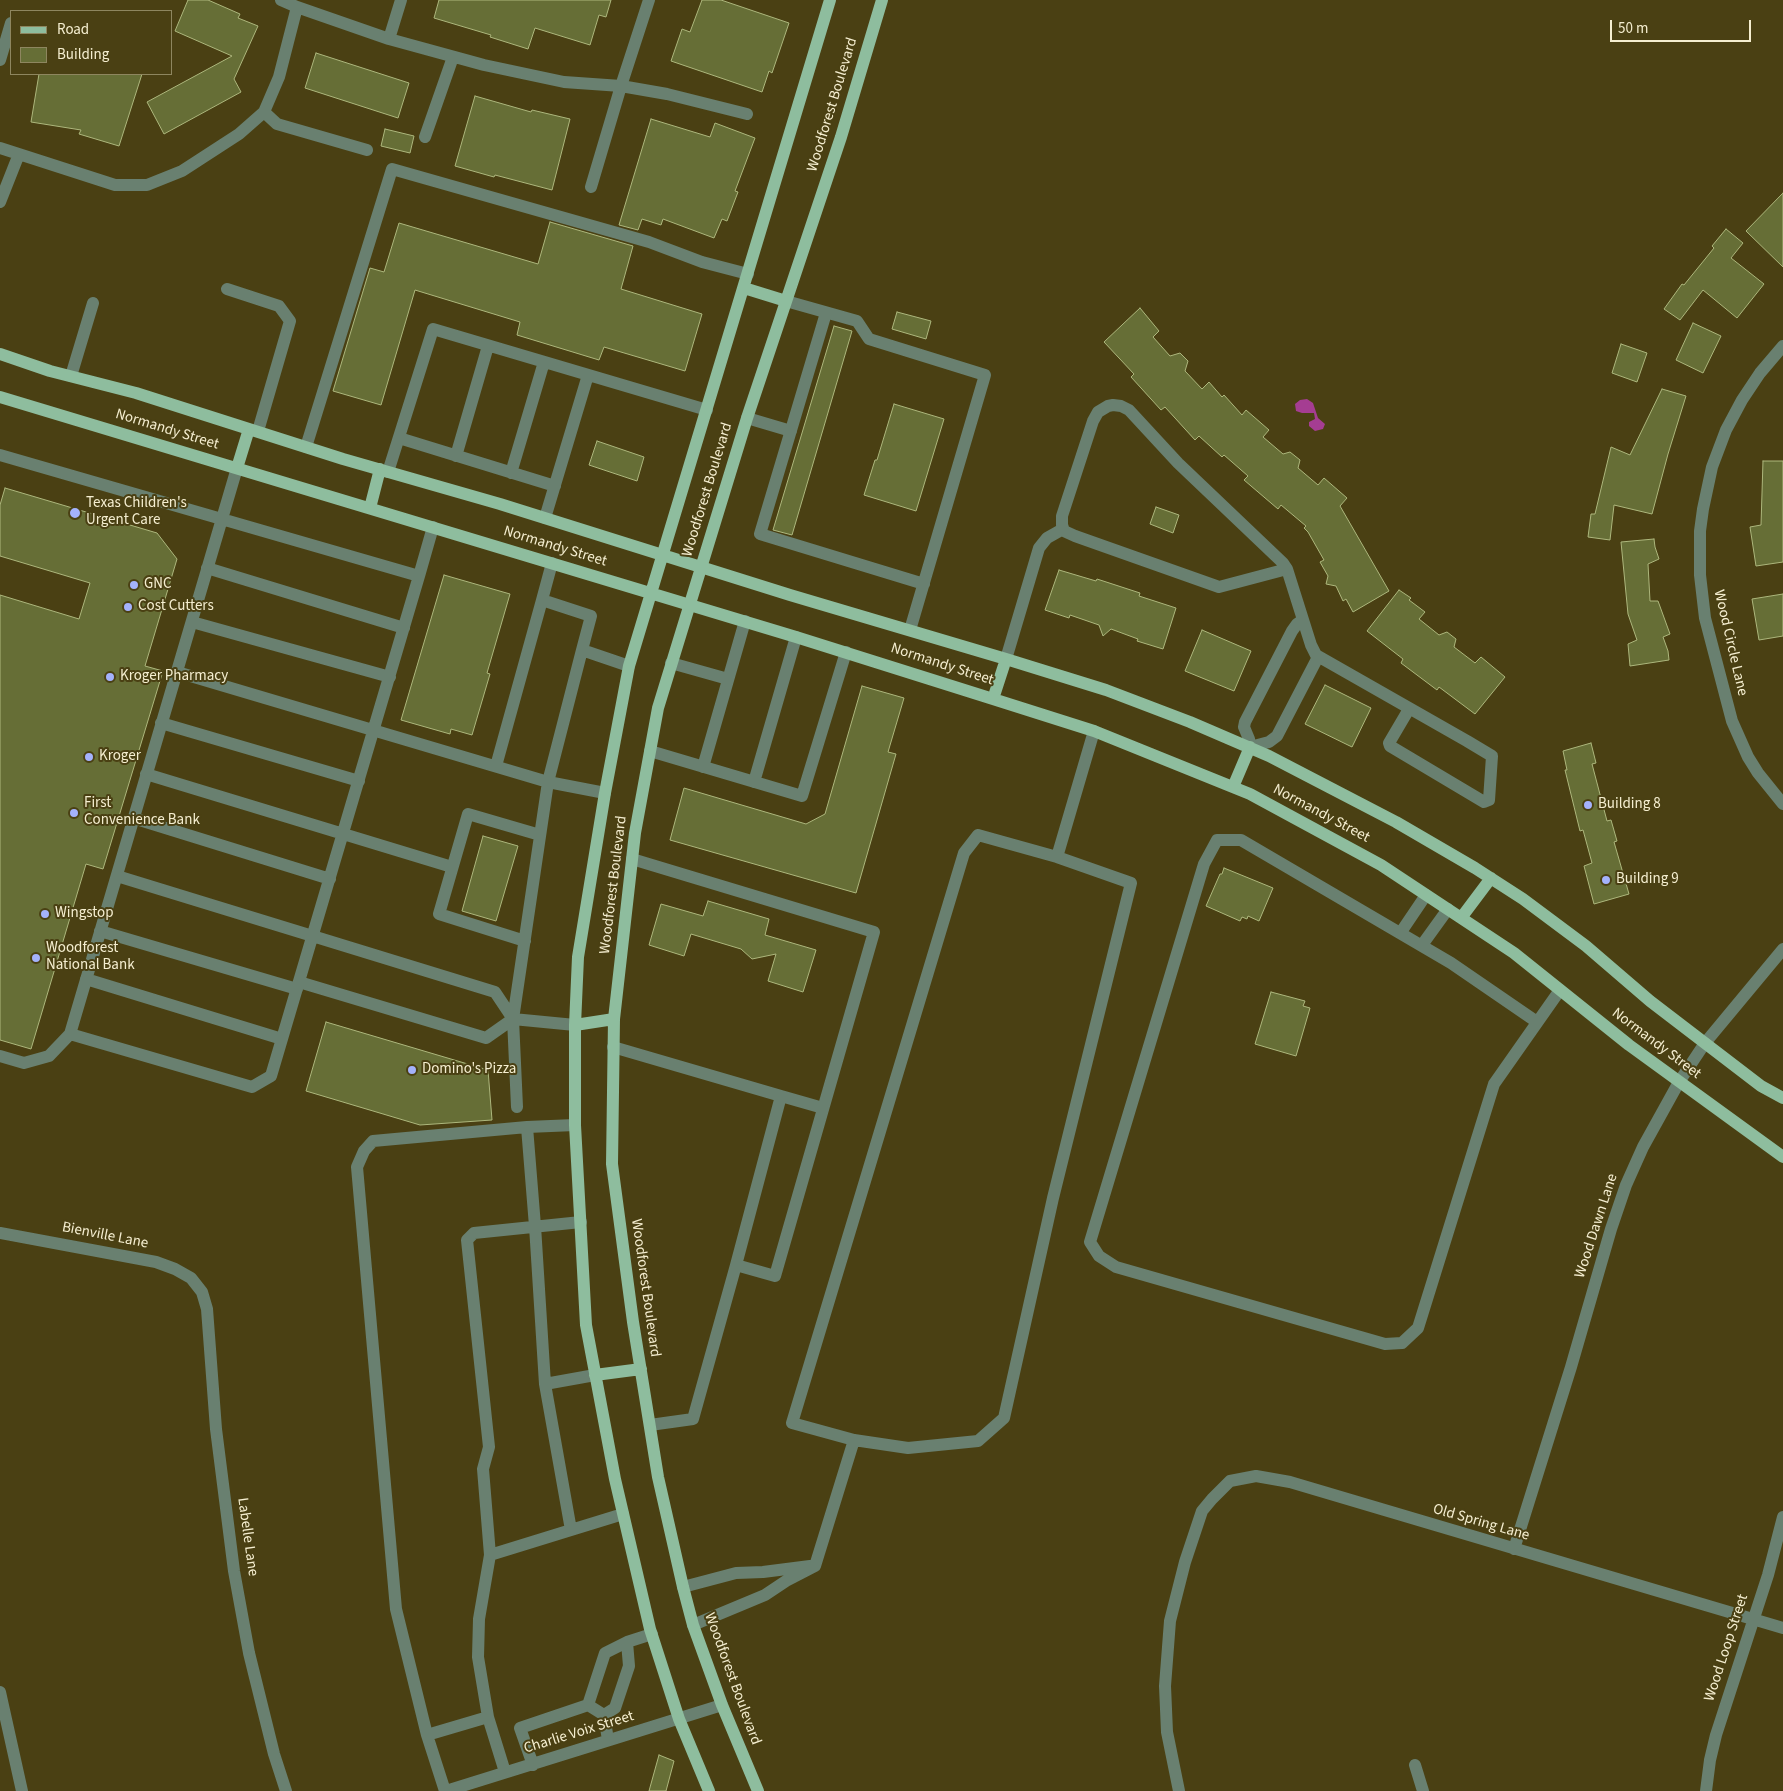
<!DOCTYPE html>
<style>
body{margin:0}
#map{position:relative;width:1783px;height:1791px;overflow:hidden;background:#4a4013;font-family:"Source Sans 3",sans-serif}
canvas{display:block}
.legend{position:absolute;left:10px;top:10px;width:162px;height:65px;box-sizing:border-box;background:#4a4013;border:1px solid #8e865f;margin:0;padding:6px 9px;list-style:none;font-size:15px;color:#f5eed0}
.legend li{display:flex;align-items:center;gap:10px;height:25px}
.legend b{width:25px;border:1px solid #8e865f}
.scale{position:absolute;left:1610px;top:20px;width:141px;height:22px;box-sizing:border-box;border:2px solid #f5eed0;border-top:0;padding-left:6px;font-size:15px;line-height:18px;white-space:nowrap;color:#f5eed0;-webkit-text-stroke:4px #4a4013;paint-order:stroke}
</style>
<div id="map">
<canvas width="1783" height="1791"></canvas>
<ul class="legend">
<li><b style="height:6px;background:#8ebd9e"></b>Road</li>
<li><b style="height:14px;background:#666e36"></b>Building</li>
</ul>
<div class="scale">50 m</div>
</div>
<script>
const ctx = document.querySelector('canvas').getContext('2d');
ctx.lineJoin = 'round';
function fillPath(path, color) { ctx.fillStyle = color; ctx.fill(path, 'evenodd'); }
const poly = rows => new Path2D(rows.map(r => 'M' + r).join(''));
function stroke(path, color, width, dash) { ctx.strokeStyle = color; ctx.lineWidth = width; ctx.lineCap = dash ? 'butt' : 'round'; ctx.setLineDash(dash || []); ctx.stroke(path); }
function drawText(font, color, halo, rows, align = 'center') {
  ctx.font = font + ' "Source Sans 3",sans-serif'; ctx.lineWidth = 4; ctx.setLineDash([]); ctx.textBaseline = 'middle'; ctx.strokeStyle = halo; ctx.fillStyle = color; for (const [text, x, y, turn = 0] of rows) {
    ctx.save(); ctx.translate(x, y); ctx.rotate((+turn || 0) * Math.PI / 180); ctx.textAlign = isNaN(turn) ? turn : align; if (halo) ctx.strokeText(text, 0, 0); ctx.fillText(text, 0, 0); ctx.restore();
  }
}
const water = poly([
 [1307,399,1313,403,1318,418,1325,424,1323,429,1315,431,1309,426,1309,422,1315,419,1314,413,1302,413,1296,411,1295,404,1300,400]
]);
const building = poly([
 [188,0,208,0,240,14,238,18,258,26,234,79,241,92,164,134,147,102,232,56,175,31,188,0],
 [439,0,611,0,606,17,599,15,590,45,535,28,528,49,490,37,491,35,434,18,439,0],
 [702,0,721,0,789,23,772,73,769,71,762,92,671,61,682,29,690,32,702,0],
 [316,53,409,83,398,118,305,88,316,53],
 [39,74,142,74,119,146,79,134,81,130,31,122,39,74],
 [475,96,531,112,532,110,570,119,552,190,495,175,494,177,455,166,475,96],
 [651,119,710,137,715,123,755,138,735,191,738,192,727,221,722,219,714,238,663,219,661,225,642,219,638,230,619,225,651,119],
 [385,129,414,136,410,153,381,146,385,129],
 [1783,193,1783,267,1746,231,1783,193],
 [550,222,633,246,621,289,702,314,685,371,604,347,599,360,517,335,520,322,415,290,381,405,333,391,370,268,384,272,399,223,538,264,550,222],
 [1726,229,1743,243,1731,258,1764,284,1737,318,1703,290,1680,320,1664,309,1682,284,1684,285,1714,248,1712,246,1726,229],
 [1140,308,1159,331,1153,337,1170,356,1180,353,1188,361,1185,371,1202,389,1209,382,1222,397,1224,395,1242,415,1246,410,1269,430,1263,437,1283,454,1290,452,1300,460,1298,468,1318,485,1324,478,1347,498,1340,506,1389,591,1353,612,1346,599,1343,601,1336,586,1326,584,1328,576,1320,562,1324,560,1308,532,1304,528,1306,526,1281,505,1278,509,1244,480,1248,476,1224,455,1222,457,1199,436,1195,440,1165,407,1161,410,1131,377,1134,374,1104,342,1140,308],
 [897,312,931,321,926,339,892,329,897,312],
 [1693,323,1721,336,1703,373,1676,360,1693,323],
 [834,326,852,331,792,535,773,530,834,326],
 [1621,344,1647,353,1637,382,1612,373,1621,344],
 [1662,389,1686,396,1668,454,1652,514,1614,505,1610,540,1588,537,1591,514,1595,514,1611,447,1630,455,1662,389],
 [894,404,944,419,916,511,864,495,875,460,877,460,894,404],
 [597,441,644,457,637,481,589,465,597,441],
 [1763,461,1783,461,1783,562,1756,566,1750,527,1761,525,1763,461],
 [5,488,157,533,177,559,145,666,163,671,103,869,86,864,31,1049,0,1040,0,595,79,619,90,583,0,556,0,505,5,488],
 [1156,507,1179,515,1173,533,1150,524,1156,507],
 [1654,539,1655,547,1659,559,1648,564,1650,601,1658,601,1670,634,1663,637,1668,651,1669,660,1630,666,1628,644,1637,640,1628,614,1621,542,1654,539],
 [1059,570,1096,581,1097,579,1140,593,1139,596,1176,608,1163,649,1137,641,1138,639,1111,629,1103,636,1099,625,1070,615,1069,618,1045,610,1059,570],
 [444,575,510,594,487,673,490,674,472,735,451,729,450,734,401,720,444,575],
 [1399,590,1411,598,1409,600,1425,612,1419,619,1439,635,1447,632,1456,639,1454,647,1475,663,1481,657,1505,677,1475,714,1439,687,1437,690,1401,663,1403,659,1367,631,1399,590],
 [1783,594,1783,636,1759,640,1752,599,1783,594],
 [1202,630,1251,651,1234,691,1185,671,1202,630],
 [1325,685,1371,708,1352,747,1305,724,1325,685],
 [862,686,904,698,888,752,896,754,856,893,670,840,684,788,806,824,825,814,862,686],
 [1591,743,1596,763,1592,764,1607,821,1611,820,1617,841,1614,842,1629,894,1594,904,1584,866,1592,863,1583,830,1580,831,1565,770,1567,770,1563,751,1591,743],
 [483,836,518,846,496,921,462,911,483,836],
 [1224,868,1273,888,1259,921,1248,916,1247,919,1242,917,1240,921,1206,906,1220,874,1222,874,1224,868],
 [708,901,769,919,765,935,816,950,803,992,768,981,776,954,752,959,741,949,691,934,684,956,649,945,661,904,703,916,708,901],
 [1271,992,1305,1001,1303,1006,1310,1008,1296,1056,1255,1044,1271,992],
 [326,1022,488,1070,492,1120,420,1125,306,1091,326,1022],
 [659,1755,674,1761,666,1791,649,1791,659,1755]
]);
const minor = poly([
 [281,0,297,7,389,39,484,65,564,82,621,86,667,94,747,114],
 [389,39,401,0],
 [0,60,11,23],
 [264,112,277,124,367,150],
 [425,137,453,57],
 [0,148,115,185,147,185,182,171,239,134,264,112,279,77,297,7],
 [591,187,621,86,649,0],
 [0,202,19,154],
 [227,289,279,306,290,321,258,431],
 [786,301,857,321,869,339,985,375,910,630],
 [826,313,760,534,924,584],
 [1783,346,1760,373,1742,400,1726,430,1712,467,1703,509,1700,531,1700,575,1705,618,1732,721,1748,757,1758,773,1783,804],
 [71,376,93,303],
 [747,418,791,431],
 [399,438,555,486],
 [306,447,392,169,649,242,702,262,748,274],
 [0,455,419,576,271,1076,252,1087,70,1034],
 [456,456,488,346],
 [388,472,433,329,707,410],
 [511,473,544,362],
 [545,518,588,375],
 [207,568,404,628],
 [1287,569,1219,587,1075,536,1064,531,1062,525,1062,516,1093,421,1098,412,1108,406,1113,405,1121,406,1129,410,1178,463,1283,563,1287,569,1311,645,1316,655,1467,741,1492,756,1489,800,1484,802,1390,746,1389,743,1409,709],
 [419,576,433,527],
 [542,600,552,563],
 [1303,620,1297,624,1292,631,1245,722,1244,727,1249,739,1250,747,1269,742,1277,736,1318,657],
 [192,622,390,677],
 [1006,659,1039,548,1047,538,1063,529],
 [671,663,728,679],
 [177,672,548,782,605,793],
 [161,723,359,781],
 [650,751,802,796,846,652],
 [496,766,542,600,591,616,582,650],
 [703,767,745,621],
 [146,774,452,867],
 [754,782,796,637],
 [133,818,330,879],
 [978,835,1057,857,1131,883,1053,1198,1004,1418,978,1441,908,1448,854,1440,792,1423,964,853,978,835],
 [1057,857,1094,731],
 [632,859,874,932,775,1276,736,1265,781,1096,823,1108],
 [117,876,495,992,513,1019,575,1025],
 [100,931,297,989],
 [1401,932,1426,895],
 [525,941,439,914,468,814,540,835],
 [1422,945,1448,909],
 [86,979,282,1039],
 [299,982,486,1038,513,1019],
 [1537,1022,1451,963,1241,840,1217,840,1204,864,1090,1242,1099,1256,1116,1267,1385,1344,1402,1343,1418,1328,1494,1084,1560,990],
 [613,1047,781,1096],
 [0,1056,24,1063,49,1056,70,1034,237,468],
 [517,1107,513,1019,548,782,582,650,629,666],
 [0,1233,156,1262,175,1269,191,1278,202,1292,207,1309,216,1429,234,1571,249,1653,274,1754,286,1791],
 [545,1384,595,1375],
 [650,1425,693,1419,736,1265],
 [571,1530,623,1514],
 [1514,1549,1571,1367,1611,1229,1626,1185,1643,1147,1679,1082,1705,1043,1783,949],
 [490,1555,483,1469,489,1447,467,1240,474,1233,581,1222],
 [683,1587,736,1573,763,1572,810,1566],
 [693,1625,765,1595,786,1581,815,1566,854,1440],
 [0,1692,22,1791],
 [588,1705,604,1715,608,1740],
 [604,1715,615,1708,629,1666,627,1642],
 [427,1735,396,1609,357,1167,364,1151,373,1141,527,1127],
 [533,1765,520,1728,588,1705,605,1653,627,1642,652,1634],
 [1415,1765,1423,1791],
 [505,1772,488,1717,478,1657,479,1619,490,1555,571,1530,545,1384,535,1226,527,1127,575,1125],
 [445,1791,427,1735,488,1717],
 [446,1791,722,1705],
 [1179,1791,1167,1732,1165,1686,1170,1621,1185,1562,1202,1511,1212,1499,1230,1481,1256,1476,1290,1482,1783,1628],
 [1706,1791,1710,1760,1716,1735,1768,1575,1783,1517]
]);
const major = poly([
 [744,288,786,301],
 [0,354,50,371,136,393,343,459,500,504,790,595,1006,659,1106,690,1190,722,1269,756,1396,822,1475,868,1523,899,1586,946,1650,1001,1761,1086,1783,1098],
 [0,397,796,637,993,699,1094,731,1250,794,1381,865,1514,953,1629,1045,1783,1157],
 [237,468,249,429],
 [370,508,380,469],
 [993,699,1006,659],
 [1233,787,1250,747],
 [1461,918,1491,878],
 [575,1025,614,1019],
 [595,1375,641,1369],
 [709,1791,679,1719,650,1629,615,1479,586,1325,575,1125,575,1025,578,957,605,793,629,666,830,0],
 [758,1791,722,1705,693,1625,683,1587,658,1477,633,1322,612,1164,614,1019,635,833,658,708,747,418,841,137,882,0]
]);
const markers = [
 [75,513,6,"#a4b2fc"],
 [134,585,5,"#a4b2fc"],
 [128,607,5,"#a4b2fc"],
 [110,677,5,"#a4b2fc"],
 [89,757,5,"#a4b2fc"],
 [1588,805,5,"#a4b2fc"],
 [74,813,5,"#a4b2fc"],
 [1606,880,5,"#a4b2fc"],
 [45,914,5,"#a4b2fc"],
 [36,958,5,"#a4b2fc"],
 [412,1070,5,"#a4b2fc"]
];
const streetNames = [
 ["Woodforest Boulevard",833,105,-73],
 ["Normandy Street",167,430,17],
 ["Woodforest Boulevard",708,490,-73],
 ["Normandy Street",555,547,17],
 ["Wood Circle Lane",1730,643,77],
 ["Normandy Street",942,665,18],
 ["Normandy Street",1321,814,28],
 ["Woodforest Boulevard",614,885,-83],
 ["Normandy Street",1656,1044,37],
 ["Wood Dawn Lane",1597,1226,-72],
 ["Bienville Lane",105,1236,11],
 ["Woodforest Boulevard",645,1288,82],
 ["Old Spring Lane",1481,1523,16],
 ["Labelle Lane",247,1537,82],
 ["Wood Loop Street",1727,1648,-72],
 ["Woodforest Boulevard",732,1679,70],
 ["Charlie Voix Street",579,1733,-17]
];
const poiNames = [
 ["Texas Children's",86,504],
 ["Urgent Care",86,521],
 ["GNC",144,585],
 ["Cost Cutters",138,607],
 ["Kroger Pharmacy",120,677],
 ["Kroger",99,757],
 ["First",84,804],
 ["Convenience Bank",84,821],
 ["Building 8",1598,805],
 ["Building 9",1616,880],
 ["Wingstop",55,914],
 ["Woodforest",46,949],
 ["National Bank",46,966],
 ["Domino's Pizza",422,1070]
];
fillPath(water, '#a53d92');
fillPath(building, '#666e36');
stroke(building, '#adb77d', 1);
stroke(minor, '#698070', 12);
stroke(major, '#8ebd9e', 12);
for (const [x, y, r, color] of markers) { const dot = new Path2D(); dot.arc(x, y, r, 0, 2 * Math.PI); ctx.fillStyle = color; ctx.fill(dot); stroke(dot, '#4a4013', 2); }
drawText('15px', '#f5eed0', '#4a4013', streetNames);
drawText('15px', '#f5eed0', '#4a4013', poiNames, 'left');
</script>
